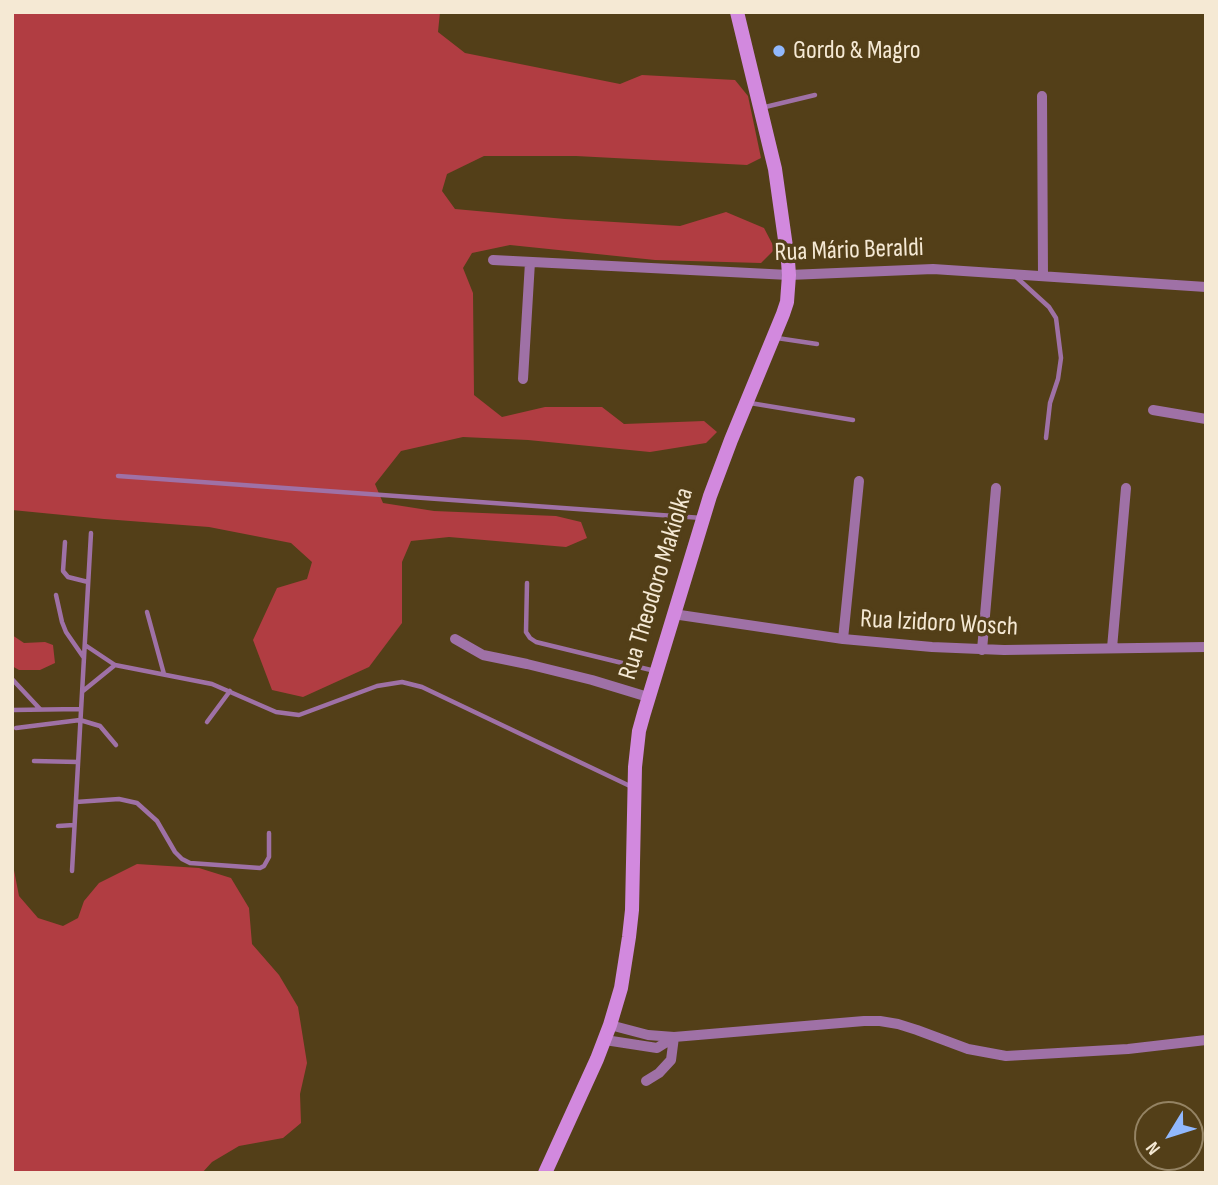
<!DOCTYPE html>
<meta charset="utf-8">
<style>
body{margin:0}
#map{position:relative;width:1218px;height:1185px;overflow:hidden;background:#533f18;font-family:"Sofia Sans Condensed",sans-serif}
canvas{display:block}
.frame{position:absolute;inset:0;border:14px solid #f5e9d4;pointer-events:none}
.north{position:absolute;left:1134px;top:1101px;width:70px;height:70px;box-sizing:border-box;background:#533f18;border:2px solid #948363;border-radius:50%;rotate:232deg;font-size:19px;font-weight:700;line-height:28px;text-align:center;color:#f5e9d4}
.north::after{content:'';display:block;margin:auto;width:24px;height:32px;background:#91b8fd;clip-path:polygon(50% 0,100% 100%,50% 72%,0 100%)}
</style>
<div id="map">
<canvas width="1218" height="1185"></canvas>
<div class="frame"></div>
<div class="north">N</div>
</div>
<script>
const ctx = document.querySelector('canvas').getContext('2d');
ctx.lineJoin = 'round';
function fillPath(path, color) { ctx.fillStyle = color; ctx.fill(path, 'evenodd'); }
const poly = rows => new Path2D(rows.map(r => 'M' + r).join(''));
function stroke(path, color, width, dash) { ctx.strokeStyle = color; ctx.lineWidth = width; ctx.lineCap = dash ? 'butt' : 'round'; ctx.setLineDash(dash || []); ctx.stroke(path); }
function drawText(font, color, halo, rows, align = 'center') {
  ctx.font = font + ' "Sofia Sans Condensed",sans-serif'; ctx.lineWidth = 7; ctx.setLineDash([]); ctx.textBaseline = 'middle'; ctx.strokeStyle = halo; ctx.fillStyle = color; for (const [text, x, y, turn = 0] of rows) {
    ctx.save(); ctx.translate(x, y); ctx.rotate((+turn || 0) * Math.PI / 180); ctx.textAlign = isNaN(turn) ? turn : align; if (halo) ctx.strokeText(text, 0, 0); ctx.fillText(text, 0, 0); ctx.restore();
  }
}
const forest = poly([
 [12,12,440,12,438,32,465,53,620,84,642,75,735,80,748,96,761,158,747,165,576,156,484,156,447,174,442,191,455,209,565,219,680,226,726,212,764,228,775,249,761,263,655,260,510,245,472,253,463,268,473,293,474,395,502,417,545,407,602,407,624,424,704,421,717,432,706,443,650,452,528,440,463,437,401,451,375,484,383,503,434,511,556,516,581,522,587,538,566,547,449,537,411,541,402,562,402,623,369,667,303,697,272,690,253,640,277,588,307,579,312,562,291,543,209,527,104,519,12,510],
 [12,635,24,643,45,642,53,645,55,663,40,670,19,670,12,666],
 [12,860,19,896,38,918,63,926,78,918,84,901,99,883,137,864,199,868,231,878,249,908,252,944,279,975,298,1007,307,1063,300,1094,301,1123,283,1138,239,1146,212,1162,202,1173,12,1173]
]);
const lane = poly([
 [761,108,815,95],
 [1015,276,1049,307,1056,318,1061,358,1058,379,1050,403,1046,438],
 [777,338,817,344],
 [750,403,853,420],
 [118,476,702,518],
 [65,542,63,571,68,577,88,582],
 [527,583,526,632,530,638,536,642,655,671],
 [56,595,62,622,66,632,84,658],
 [147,612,164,674],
 [85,645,115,665,212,684,276,712,299,715,377,686,402,682,422,687,632,787],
 [12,679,40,709],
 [83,691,115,665],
 [12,710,81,709],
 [207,722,230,691],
 [16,728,80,720,100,726,116,745],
 [34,761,78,762],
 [76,802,119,799,137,803,157,821,175,852,182,859,190,863,260,868,264,866,269,857,269,833],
 [58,826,74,825],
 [72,871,91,533]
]);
const street = poly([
 [1042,96,1043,276],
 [493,260,789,275,933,269,1206,287],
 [523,379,530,262],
 [1153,410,1206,419],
 [673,614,843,639,932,647,1004,650,1206,647],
 [455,639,483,655,527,664,592,680,648,697],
 [843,639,859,481],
 [1112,648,1126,488],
 [982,650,996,488],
 [610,1025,648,1035,674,1037,864,1021,880,1021,898,1024,917,1030,968,1049,1006,1056,1128,1049,1206,1040],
 [605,1040,657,1048,673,1038],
 [646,1081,659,1073,671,1060,674,1037]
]);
const secondary = poly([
 [545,1173,597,1059,610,1025,621,988,629,937,632,910,635,767,639,731,644,713,710,496,731,440,783,314,787,302,789,275,788,261,775,169,737,12]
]);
const markers = [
 [779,51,7,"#91b8fd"]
];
const poiNames = [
 ["Gordo & Magro",793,51]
];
const streetNames = [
 ["Rua Mário Beraldi",849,251,-2],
 ["Rua Theodoro Makiolka",657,584,-73],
 ["Rua Izidoro Wosch",939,624,3]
];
fillPath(forest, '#b13d42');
stroke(lane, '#9f71a6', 4.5);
stroke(street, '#9f71a6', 10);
stroke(secondary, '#d289de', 14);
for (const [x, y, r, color] of markers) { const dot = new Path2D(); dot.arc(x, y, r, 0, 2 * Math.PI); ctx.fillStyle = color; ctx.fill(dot); stroke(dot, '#533f18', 2.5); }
drawText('26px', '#f5e9d4', '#533f18', poiNames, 'left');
drawText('26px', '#f5e9d4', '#533f18', streetNames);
</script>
